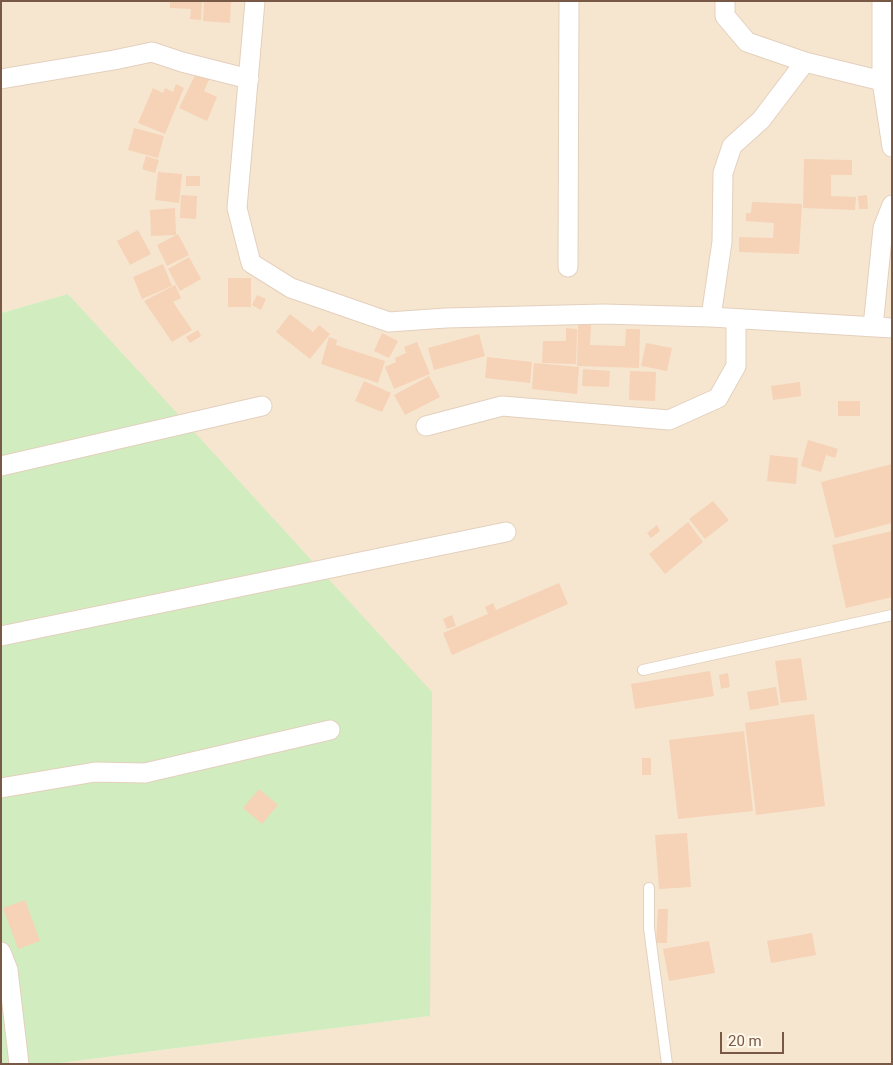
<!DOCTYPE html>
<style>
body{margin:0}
#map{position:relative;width:893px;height:1065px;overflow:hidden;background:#fef4e2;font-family:Roboto,sans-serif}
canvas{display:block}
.frame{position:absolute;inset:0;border:2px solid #785946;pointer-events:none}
.scale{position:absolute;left:720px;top:1032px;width:64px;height:22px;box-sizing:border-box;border:2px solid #785946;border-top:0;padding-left:6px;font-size:15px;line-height:18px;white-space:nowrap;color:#785946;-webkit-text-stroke:4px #fff7ea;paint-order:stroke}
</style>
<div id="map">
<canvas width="893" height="1065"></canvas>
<div class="frame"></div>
<div class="scale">20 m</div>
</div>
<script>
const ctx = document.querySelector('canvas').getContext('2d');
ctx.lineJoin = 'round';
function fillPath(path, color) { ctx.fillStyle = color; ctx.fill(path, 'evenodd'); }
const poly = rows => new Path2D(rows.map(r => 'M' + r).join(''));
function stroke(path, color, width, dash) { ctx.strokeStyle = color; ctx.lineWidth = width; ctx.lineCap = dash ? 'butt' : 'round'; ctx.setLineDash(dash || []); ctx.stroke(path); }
const residential = poly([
 [1,1,892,1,892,1064,52,1064,429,1016,69,294,1,313]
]);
const green = poly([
 [68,294,432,692,430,1016,52,1064,1,1064,1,313]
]);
const building = poly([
 [170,1,202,1,201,20,190,19,191,9,170,8],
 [204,1,231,1,230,23,203,21],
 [198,69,211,75,204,91,217,97,207,121,179,108],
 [176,84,184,88,165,134,138,123,153,88,163,93,165,88,173,92],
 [134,128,164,136,158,158,128,150],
 [146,156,159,160,155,173,142,169],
 [804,159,852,160,852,175,831,175,831,196,856,197,855,210,803,208],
 [158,172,182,174,179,203,155,200],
 [186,176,200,176,200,186,186,186],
 [181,195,197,196,196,219,180,218],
 [867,195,868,209,859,209,858,196],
 [752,202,802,204,799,254,739,252,739,237,773,238,774,223,746,221,746,213,751,213],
 [175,208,176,235,151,236,150,210],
 [138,230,151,254,130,265,117,241],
 [178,234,189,255,167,266,157,245],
 [189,257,201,279,180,291,168,269],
 [163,264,172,286,142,299,133,277],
 [228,278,251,278,251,307,228,307],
 [175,285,181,298,173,302,192,330,172,342,144,301],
 [257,295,266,299,261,310,252,305],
 [290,314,313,332,319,325,330,334,310,359,276,332],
 [578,325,591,325,590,345,625,346,626,329,640,329,639,368,577,366],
 [566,328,577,329,576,364,542,363,543,341,566,341],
 [198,330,201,336,190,343,186,337],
 [382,333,398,341,389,358,374,351],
 [479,334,485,356,434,370,428,348],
 [329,337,337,340,336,345,385,361,378,383,321,364],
 [417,342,430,374,394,389,385,367,396,362,395,358,406,353,404,347],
 [646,343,672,348,667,371,641,366],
 [487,357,532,362,530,383,485,378],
 [534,363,579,367,577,394,532,389],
 [583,369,610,371,609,387,582,386],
 [630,371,656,372,655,401,629,400],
 [429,376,440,397,405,415,394,395],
 [364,381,391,393,382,412,355,401],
 [800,382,801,396,773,400,771,386],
 [838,401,860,401,860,416,838,416],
 [808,440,838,449,835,458,826,455,821,472,801,466],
 [770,455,798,458,796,484,767,481],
 [892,464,892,523,835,538,821,482],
 [713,501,729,520,705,539,689,519],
 [688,522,703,542,665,574,649,554],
 [657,525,660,531,651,538,647,533],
 [892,531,892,597,846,608,832,545],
 [559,583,568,604,452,655,443,633,488,614,485,607,493,603,496,610],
 [452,615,456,626,447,629,443,619],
 [801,658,807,700,781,703,775,661],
 [710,671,714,696,635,709,631,684],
 [728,673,730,687,721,689,719,675],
 [776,687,779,705,750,710,747,692],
 [814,714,825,806,756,815,745,723],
 [744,731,753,811,678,819,669,740],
 [642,758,651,758,651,775,642,775],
 [259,789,278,805,262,824,243,808],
 [687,833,691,887,659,889,655,835],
 [25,900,40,941,18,949,3,908],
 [658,909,668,909,667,943,656,943],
 [812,933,816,955,771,963,767,941],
 [709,941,715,973,669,981,663,949]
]);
const lane = poly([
 [643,670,892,615],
 [649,888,649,928,667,1064]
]);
const street = poly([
 [255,1,237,208,251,263,291,288,389,322,446,318,603,314,711,317,892,328],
 [725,1,725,16,747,42,805,62,882,81],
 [882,1,882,81,892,147],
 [1,79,114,60,152,52,182,62,249,79],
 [568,267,569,1],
 [711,317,722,242,723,173,732,146,761,120,805,62],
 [873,327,883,228,892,205],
 [426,426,502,406,669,420,718,398,736,366,736,319],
 [1,466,262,406],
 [1,636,506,532],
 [1,788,95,772,145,773,330,730],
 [1,952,8,970,19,1064]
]);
fillPath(residential, '#f6e6d0');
fillPath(green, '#d1edbf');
fillPath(building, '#f6d2b7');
stroke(lane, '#e3d0bd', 12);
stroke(street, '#e3d0bd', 21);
stroke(lane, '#fff', 10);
stroke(street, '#fff', 19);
</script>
